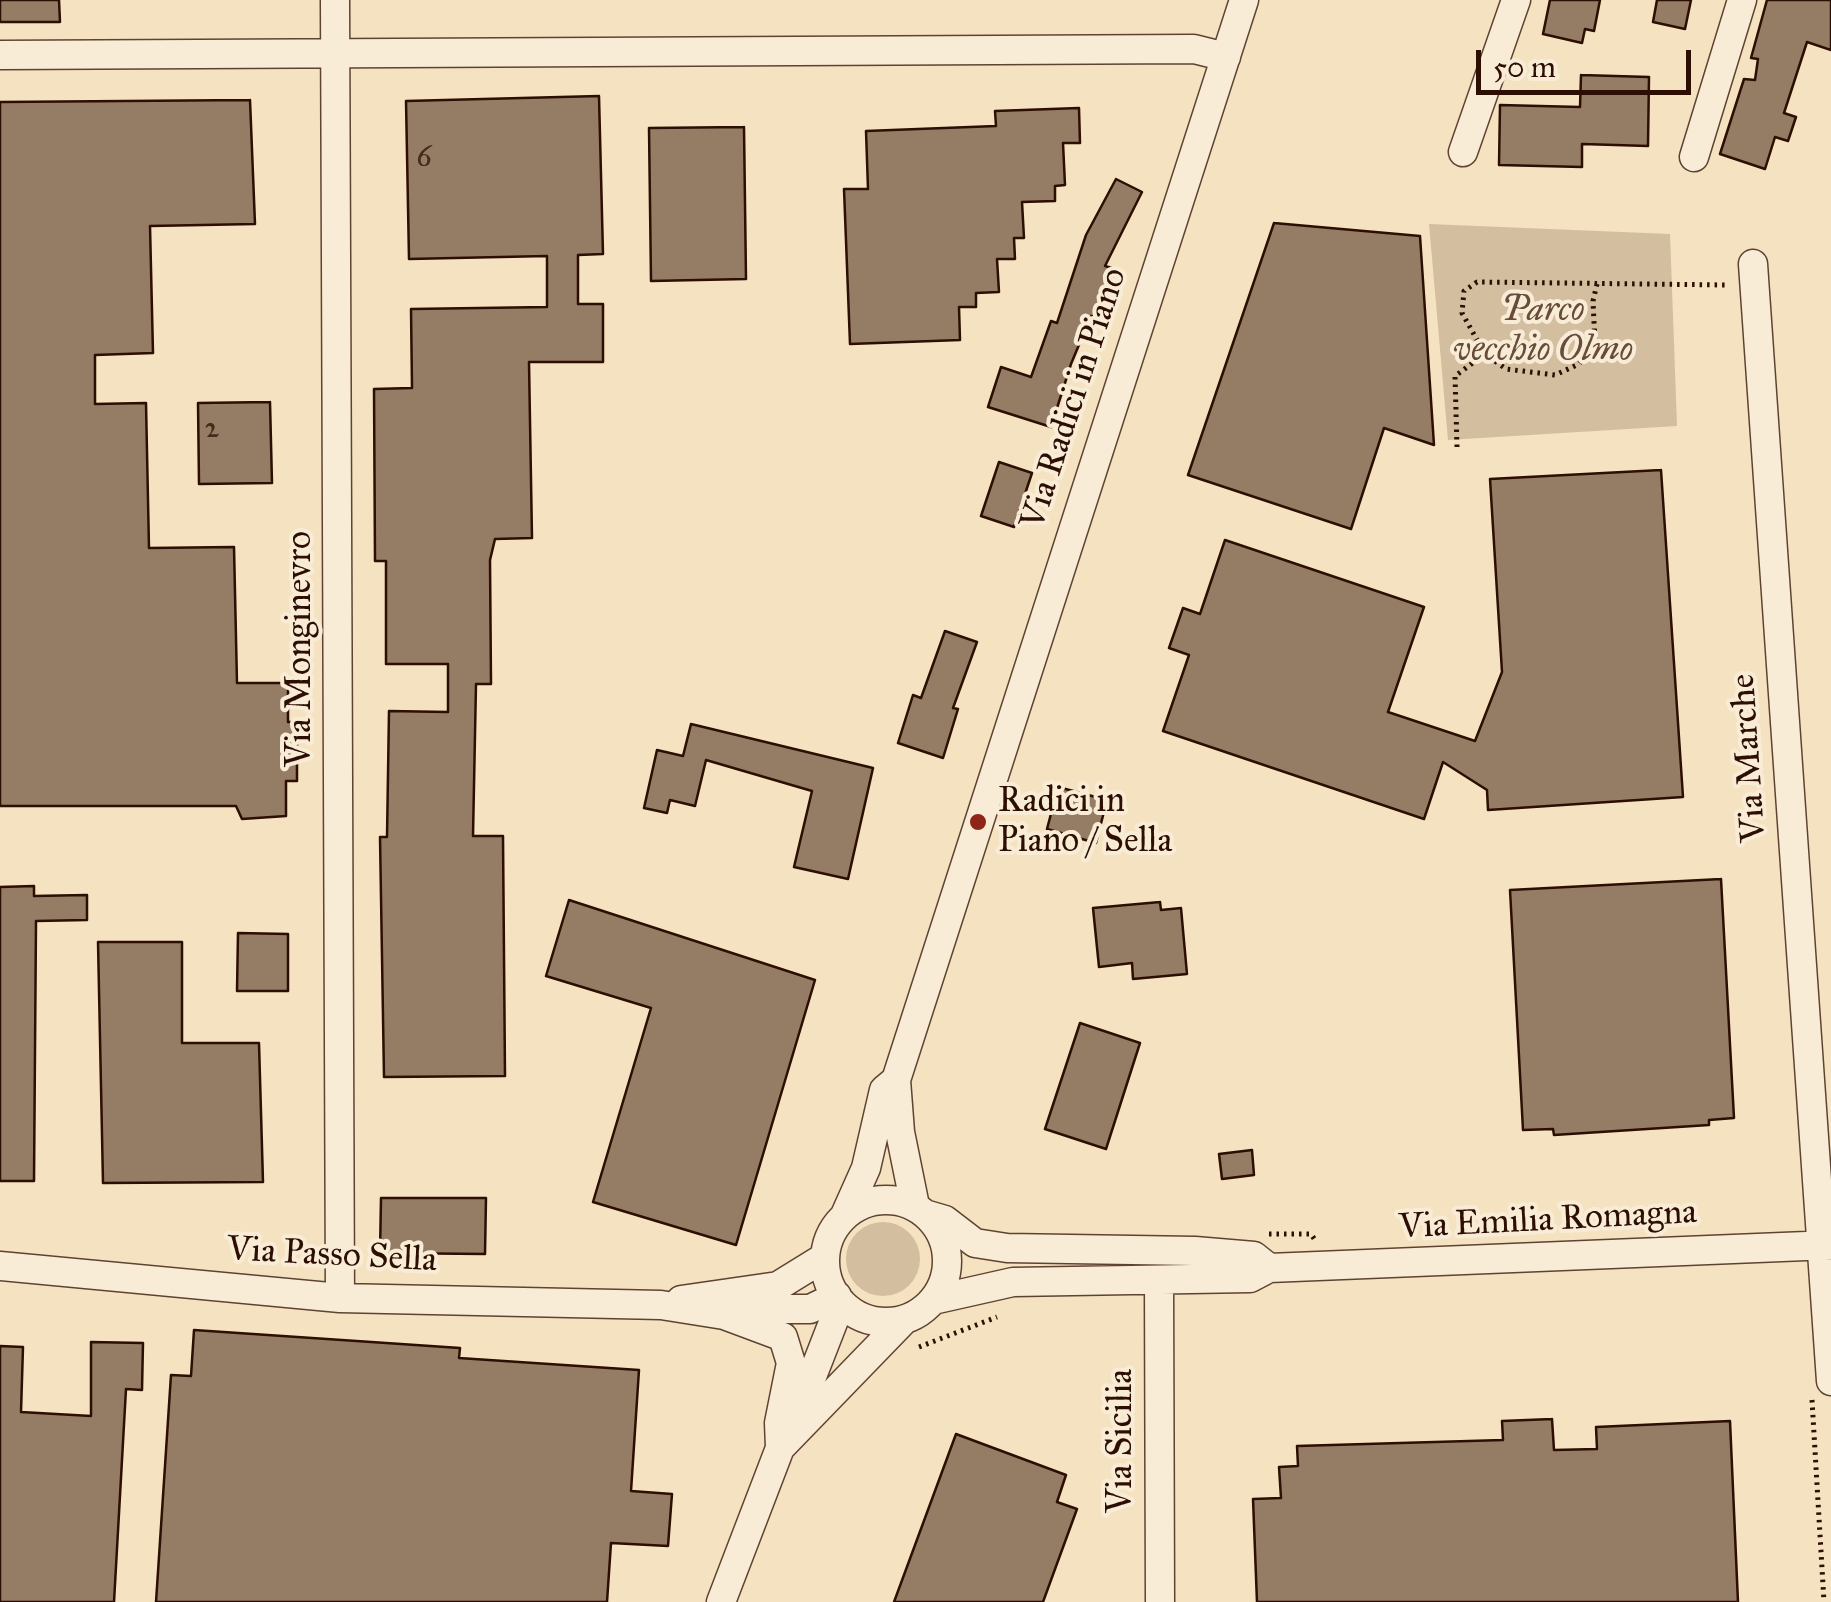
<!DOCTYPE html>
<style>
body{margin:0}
#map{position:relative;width:1831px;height:1602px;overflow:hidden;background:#f5e2c0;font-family:"IM FELL Great Primer",serif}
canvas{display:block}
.scale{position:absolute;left:1476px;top:50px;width:215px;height:45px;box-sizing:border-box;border:5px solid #2c0e02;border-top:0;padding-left:12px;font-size:30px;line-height:35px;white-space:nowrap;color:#2c0e02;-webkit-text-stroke:8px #f8ecd6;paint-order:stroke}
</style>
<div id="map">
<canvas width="1831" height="1602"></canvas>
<div class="scale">50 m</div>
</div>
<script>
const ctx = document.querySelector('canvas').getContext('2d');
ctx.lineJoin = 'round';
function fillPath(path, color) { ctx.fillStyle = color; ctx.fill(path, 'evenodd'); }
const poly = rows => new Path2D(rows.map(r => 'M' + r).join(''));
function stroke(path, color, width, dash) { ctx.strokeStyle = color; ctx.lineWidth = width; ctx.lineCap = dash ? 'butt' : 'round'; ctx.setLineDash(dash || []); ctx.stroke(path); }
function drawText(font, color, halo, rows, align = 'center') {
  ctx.font = font + ' "IM FELL Great Primer",serif'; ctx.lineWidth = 8; ctx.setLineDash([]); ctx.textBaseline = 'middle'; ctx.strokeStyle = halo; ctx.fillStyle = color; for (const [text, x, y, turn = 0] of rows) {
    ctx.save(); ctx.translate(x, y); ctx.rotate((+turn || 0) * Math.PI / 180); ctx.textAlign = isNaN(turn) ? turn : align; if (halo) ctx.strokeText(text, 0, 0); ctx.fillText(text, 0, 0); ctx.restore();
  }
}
const green = poly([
 [1429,224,1670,234,1677,426,1448,440],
 '846 1259a37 37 0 1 1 74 0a37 37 0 1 1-74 0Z'
]);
const building = poly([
 [0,0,59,0,60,22,0,22,0,0],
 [1550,0,1600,0,1594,31,1585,29,1582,43,1543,34,1550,0],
 [1657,0,1691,0,1685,29,1653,22,1657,0],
 [1767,0,1831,0,1831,50,1807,42,1784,113,1796,117,1788,141,1775,137,1765,169,1720,154,1744,79,1755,80,1758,59,1751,58,1767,0],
 [1581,75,1649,77,1648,146,1582,144,1582,167,1499,165,1500,105,1580,107,1581,75],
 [599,96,603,254,578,255,578,304,603,304,603,362,529,362,532,538,495,539,490,560,491,684,476,684,473,836,503,836,505,1076,384,1077,380,837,387,837,389,711,448,712,448,664,386,664,386,561,375,561,374,389,412,388,411,309,547,307,547,256,409,259,406,101,599,96],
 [250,100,255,224,150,226,153,353,95,355,95,404,146,403,149,548,234,547,237,683,288,683,288,722,297,722,297,781,286,781,286,816,242,819,236,806,0,806,0,102,250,100],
 [1079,108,1080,143,1063,143,1065,185,1055,186,1055,201,1022,202,1024,238,1014,238,1015,259,997,259,999,292,976,293,976,307,959,307,960,340,850,344,844,189,868,189,866,131,996,126,995,111,1079,108],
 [744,127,746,279,651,281,649,128,744,127],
 [1116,179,1142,192,1105,266,1115,269,1098,318,1091,316,1071,364,1051,427,988,407,1001,367,1031,377,1051,321,1057,323,1086,235,1116,179],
 [1274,223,1420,236,1434,445,1384,428,1351,529,1188,475,1274,223],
 [270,402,272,483,199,484,198,403,270,402],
 [999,462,1032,473,1014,527,981,516,999,462],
 [1661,470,1683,797,1488,810,1487,790,1443,762,1424,819,1163,731,1189,655,1169,648,1183,608,1200,614,1225,540,1424,607,1388,712,1475,741,1502,672,1490,479,1661,470],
 [945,631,977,642,953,708,958,709,943,758,898,743,913,695,921,698,945,631],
 [691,724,873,768,848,879,794,867,812,791,706,760,695,806,670,800,667,813,644,808,657,750,683,756,691,724],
 [1058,787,1107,800,1096,843,1047,829,1058,787],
 [1721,879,1734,1118,1709,1120,1709,1125,1554,1135,1553,1129,1523,1130,1510,890,1721,879],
 [34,886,34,896,87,895,87,920,36,921,34,1181,0,1181,0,887,34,886],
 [569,900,815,980,736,1245,593,1202,651,1008,546,976,569,900],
 [1160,902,1161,910,1181,908,1187,974,1133,979,1132,963,1099,967,1093,908,1160,902],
 [238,933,288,934,288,991,237,991,238,933],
 [98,942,182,942,182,1043,259,1043,263,1182,103,1183,98,942],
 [1080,1023,1140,1043,1106,1149,1045,1129,1080,1023],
 [1252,1150,1254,1175,1222,1179,1219,1154,1252,1150],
 [381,1198,486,1198,485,1254,380,1253,381,1198],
 [194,1330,460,1348,459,1358,639,1370,631,1491,672,1494,668,1546,611,1543,607,1602,156,1602,171,1375,191,1376,194,1330],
 [91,1342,143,1343,142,1390,126,1389,114,1602,0,1602,0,1346,23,1347,21,1412,91,1416,91,1342],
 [1552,1419,1554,1450,1597,1449,1596,1427,1730,1421,1738,1602,1257,1602,1253,1499,1281,1498,1279,1467,1298,1466,1297,1446,1503,1440,1502,1421,1552,1419],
 [956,1434,1066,1475,1057,1502,1077,1509,1043,1602,894,1602,956,1434]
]);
const path = poly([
 [1597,284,1593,301,1595,343,1579,364,1555,375,1506,369,1485,354,1462,313,1464,291,1477,282,1726,285],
 [1457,447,1455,376,1485,354],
 [1269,1234,1311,1234,1315,1240],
 [919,1347,997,1317],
 [1812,1400,1824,1602]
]);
const minor = poly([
 [335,0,340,1298],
 [0,55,1194,49,1226,57],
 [1463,152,1516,0],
 [1694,157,1742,0],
 [1753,264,1831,1381],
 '825 1261a61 61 0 1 1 122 0a61 61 0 1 1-122 0Z',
 [915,1206,900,1132,896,1080,1244,0],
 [845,1215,866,1168,884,1090,896,1080],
 [928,1215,945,1220,975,1243,1007,1248,1195,1251,1254,1256,1269,1268],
 [0,1266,340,1298,661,1305,724,1315,783,1337,791,1363,779,1423],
 [1159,1280,1160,1602],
 [681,1300,778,1286,825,1257],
 [933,1300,1013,1282,1250,1278,1269,1268,1831,1245],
 [725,1314,748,1309,810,1309,837,1296],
 [780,1448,904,1320],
 [721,1602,780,1448,779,1423,813,1374,841,1302]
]);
const markers = [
 [978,822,10,"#8f2418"]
];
const numberNames = [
 ["6",424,159],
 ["2",212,430]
];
const parkNames = [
 ["Parco",1543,311],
 ["vecchio Olmo",1543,351]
];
const streetNames = [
 ["Via Radici in Piano",1075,399,-72],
 ["Via Monginevro",301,649,-90],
 ["Via Marche",1750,758,-94],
 ["Via Emilia Romagna",1548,1221,-3],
 ["Via Passo Sella",332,1256,3],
 ["Via Sicilia",1122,1441,-90]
];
const poiNames = [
 ["Radici in",998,802],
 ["Piano / Sella",998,842]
];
fillPath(green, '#d3bea0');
fillPath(building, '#957c65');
stroke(building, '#2c0e02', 2.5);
stroke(minor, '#5e4332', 31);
stroke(path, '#2c0e02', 5, [2.5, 5]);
stroke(minor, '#f8ecd6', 28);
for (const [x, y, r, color] of markers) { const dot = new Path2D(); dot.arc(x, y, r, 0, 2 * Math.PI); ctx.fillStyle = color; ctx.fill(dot); stroke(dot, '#f8ecd6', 4); }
drawText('30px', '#462a1b', null, numberNames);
drawText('italic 35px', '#664c39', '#f8ecd6', parkNames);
drawText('35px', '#2c0e02', '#f8ecd6', streetNames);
drawText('35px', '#2c0e02', '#f8ecd6', poiNames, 'left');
</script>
